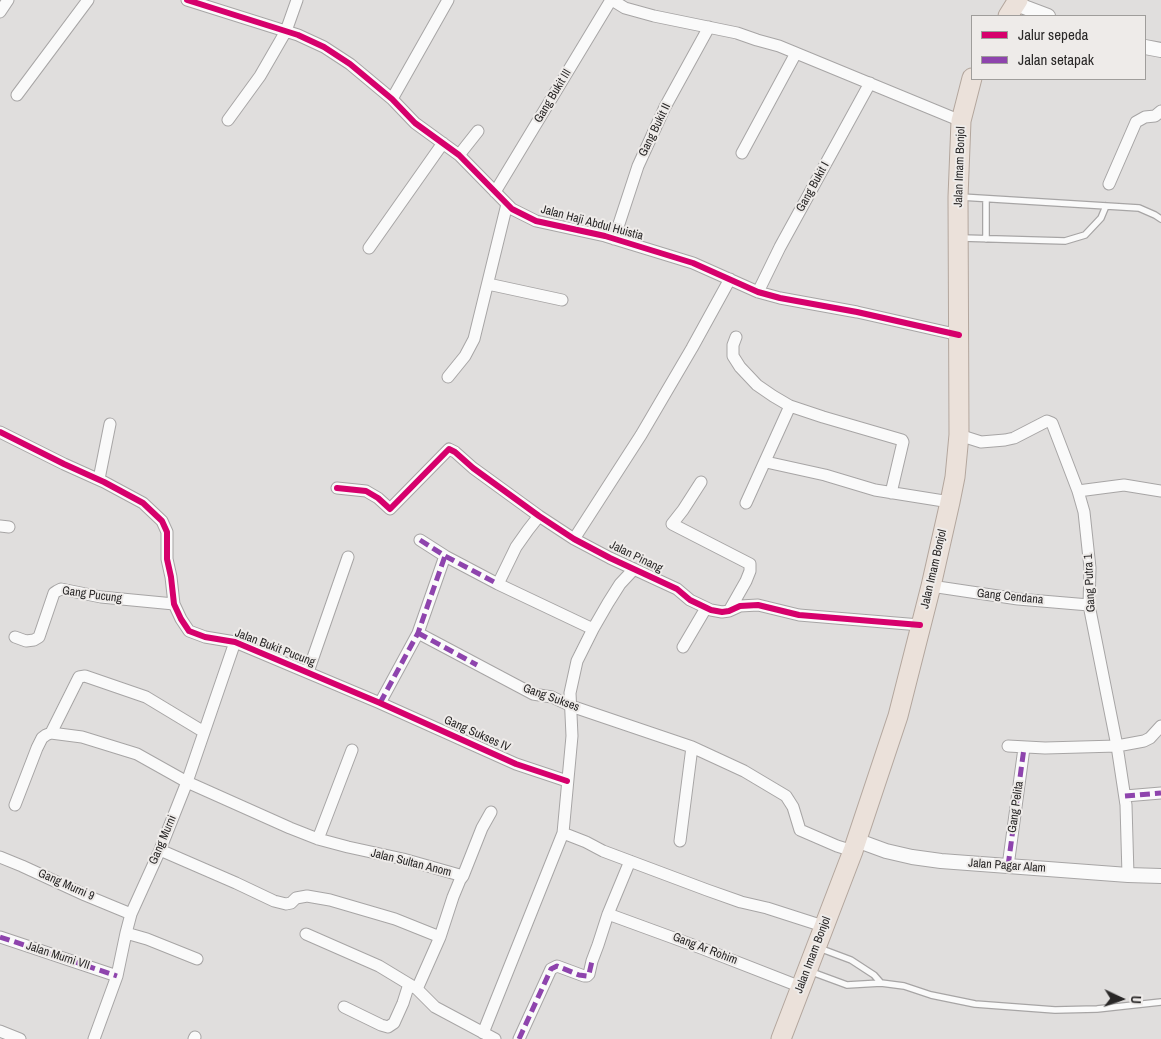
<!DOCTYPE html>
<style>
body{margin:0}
#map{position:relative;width:1161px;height:1039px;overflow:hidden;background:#e0dedd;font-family:"Archivo Narrow",sans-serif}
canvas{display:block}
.legend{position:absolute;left:971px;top:15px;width:175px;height:65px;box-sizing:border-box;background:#eeebe9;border:1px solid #9f9d9b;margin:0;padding:6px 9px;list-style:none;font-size:15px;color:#292727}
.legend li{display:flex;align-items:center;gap:10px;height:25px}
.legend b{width:25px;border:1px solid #9f9d9b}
.north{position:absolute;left:1096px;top:974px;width:50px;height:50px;-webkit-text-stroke:4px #eeebe9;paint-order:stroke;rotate:93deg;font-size:14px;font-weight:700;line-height:20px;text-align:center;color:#292727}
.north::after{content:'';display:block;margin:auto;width:18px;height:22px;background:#292727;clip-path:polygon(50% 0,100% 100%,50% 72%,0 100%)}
</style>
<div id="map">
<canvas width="1161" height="1039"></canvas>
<ul class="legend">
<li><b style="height:6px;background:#d6006c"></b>Jalur sepeda</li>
<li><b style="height:6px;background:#8e44ad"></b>Jalan setapak</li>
</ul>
<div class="north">U</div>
</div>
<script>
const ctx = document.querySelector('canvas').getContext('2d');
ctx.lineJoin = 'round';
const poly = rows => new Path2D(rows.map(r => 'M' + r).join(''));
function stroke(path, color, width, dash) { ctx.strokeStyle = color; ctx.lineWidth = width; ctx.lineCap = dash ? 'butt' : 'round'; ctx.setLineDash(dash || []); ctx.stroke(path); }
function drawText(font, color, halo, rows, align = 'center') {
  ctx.font = font + ' "Archivo Narrow",sans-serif'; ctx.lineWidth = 4; ctx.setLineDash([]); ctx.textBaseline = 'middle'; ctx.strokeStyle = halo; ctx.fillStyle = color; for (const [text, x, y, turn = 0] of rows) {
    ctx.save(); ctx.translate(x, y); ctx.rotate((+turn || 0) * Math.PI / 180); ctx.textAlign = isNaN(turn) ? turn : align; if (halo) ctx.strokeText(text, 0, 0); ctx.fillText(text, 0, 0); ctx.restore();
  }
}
const service = poly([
 [961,197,1139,208,1155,215,1161,219],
 [986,199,986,239],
 [962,238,1065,241,1085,235,1101,218,1106,206],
 [819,948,851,960,874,975,881,983],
 [809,971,847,985,881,983,904,986,931,995,975,1004,1055,1010,1097,1009,1161,1002]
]);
const minor = poly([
 [187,0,298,35,324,47,350,64,392,99,415,123,459,155,512,209,536,221,605,236,693,263,758,292,780,298,857,312,959,335],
 [612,0,625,8,654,16,737,33,757,40,779,46,961,121],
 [0,12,8,0],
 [17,95,88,0],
 [392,99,448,0],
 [228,120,260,76,286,31,297,0],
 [742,153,796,53],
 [459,155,478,131],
 [1109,184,1136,122,1145,117,1155,116,1161,111],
 [495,192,611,0],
 [614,239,638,166,665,107,709,27],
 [369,248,443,143],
 [488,284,562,300],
 [758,292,780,247,870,83],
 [736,337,733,345,733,356,740,367,757,385,773,396,790,406,823,417,902,440,903,442,891,493],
 [448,377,465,356,474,339,507,204],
 [0,432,64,464,104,482,143,503,162,521,167,532,167,559,171,577,174,604,181,619,189,631,205,637,235,642,380,703,516,764,567,781],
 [959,435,981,442,1005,440,1014,438,1047,421,1052,423,1078,491,1084,512,1090,568,1089,605,1117,746,1126,805,1128,875],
 [766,462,825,475,875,490,950,502],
 [99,479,110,424],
 [701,482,683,510,672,524,750,564,750,571,746,581,729,611],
 [337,488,366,491,378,498,390,509,449,449,455,452,473,468,539,516,574,539,610,558,677,589,690,600,711,610,722,612,729,611,740,606,758,605,799,615,920,625],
 [1078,491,1124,485,1161,491],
 [746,503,790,406],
 [539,516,528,530,516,547,498,584,593,629],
 [0,526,9,527],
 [574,539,641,435,692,348,730,279],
 [420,540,445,556,498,584],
 [634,569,620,584,608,603,593,629,577,661,570,693,572,736,563,833,586,842,603,851,707,890,741,902,767,908,823,926],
 [931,586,1018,599,1089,605],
 [418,633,533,694,552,697,571,706,692,747,744,771,786,796,793,807,800,830,837,846,853,851],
 [15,637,26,641,34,640,39,637,54,593,57,591,61,589,101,597,174,604],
 [683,647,706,608],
 [308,672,348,557],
 [380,703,418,633,445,556],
 [51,733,79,677,85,676,146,697,204,732],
 [1008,746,1045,748,1117,746,1144,741,1150,738,1161,726],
 [1125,796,1161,793],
 [15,805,37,748,42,738,46,735,51,733,82,737,137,754,187,782,290,828,318,839,348,847,403,859,463,876,460,880,453,897,440,937,417,989],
 [318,839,352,750],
 [680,841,692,747],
 [160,850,236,883,274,901,286,904,291,903,296,898,307,896,330,900,395,919,440,937],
 [0,857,22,866,85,895,131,914],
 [1008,866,1024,748],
 [463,876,482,828,491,812],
 [608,914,701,948,801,987],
 [126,933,147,939,197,959],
 [306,934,379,966,417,989,435,1007,495,1039],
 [0,937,117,976],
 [344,1007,381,1025,388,1027,394,1023,403,1003,409,984],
 [0,1031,20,1039],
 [483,1033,563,833],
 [94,1039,117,976,126,933,131,914,160,850,187,782,235,642],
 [194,1039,195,1037],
 [519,1039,551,969,557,966,584,976,587,976,589,974,592,961,598,945,608,914,630,861]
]);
const tertiary = poly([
 [1016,4,1048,16],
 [1145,47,1161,50],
 [856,840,886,851,912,857,941,861,1128,875,1161,876]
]);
const trunk = poly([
 [1008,16,1018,0],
 [781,1039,853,851,898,716,931,586,950,502,955,477,959,435,958,197,961,121,972,78]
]);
const quiet = poly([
 [420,540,445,556,498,584],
 [418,633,477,665],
 [380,703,418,633,445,556],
 [1125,796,1161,793],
 [1008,866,1024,748],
 [0,937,117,976],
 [519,1039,551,969,557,966,579,975,587,976,589,974,592,961]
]);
const cycleway = poly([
 [187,0,298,35,324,47,350,64,392,99,415,123,459,155,512,209,536,221,605,236,693,263,758,292,780,298,857,312,959,335],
 [0,432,64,464,104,482,143,503,162,521,167,532,167,559,171,577,174,604,181,619,189,631,205,637,235,642,380,703,516,764,567,781],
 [337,488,366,491,378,498,390,509,449,449,455,452,473,468,539,516,574,539,610,558,677,589,690,600,711,610,722,612,729,611,740,606,758,605,799,615,920,625]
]);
const streetNames = [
 ["Gang Bukit III",553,96,-59],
 ["Gang Bukit II",655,130,-64],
 ["Jalan Imam Bonjol",960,167,-88],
 ["Gang Bukit I",813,187,-61],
 ["Jalan Haji Abdul Huistia",592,223,15],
 ["Jalan Pinang",636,557,26],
 ["Jalan Imam Bonjol",934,569,-77],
 ["Gang Putra 1",1090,583,-93],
 ["Gang Pucung",92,595,8],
 ["Gang Cendana",1010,597,6],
 ["Jalan Bukit Pucung",275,648,21],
 ["Gang Sukses",551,698,20],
 ["Gang Sukses IV",477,734,24],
 ["Gang Pelita",1016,807,-82],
 ["Gang Murni",163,840,-67],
 ["Jalan Sultan Anom",411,863,14],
 ["Jalan Pagar Alam",1007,866,4],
 ["Gang Murni 9",66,885,24],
 ["Gang Ar Rohim",705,949,21],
 ["Jalan Imam Bonjol",813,955,-69],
 ["Jalan Murni VII",58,956,18]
];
stroke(service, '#a7a5a5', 8);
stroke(minor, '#a7a5a5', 13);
stroke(tertiary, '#a7a5a5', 16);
stroke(trunk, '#b3a69d', 21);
stroke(service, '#fafafa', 5.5);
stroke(minor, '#fafafa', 11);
stroke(tertiary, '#fafafa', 14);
stroke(trunk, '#ebe1da', 19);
stroke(quiet, '#8e44ad', 5, [10, 5]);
stroke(cycleway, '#d6006c', 6);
drawText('12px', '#292727', '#eeebe9', streetNames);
</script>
